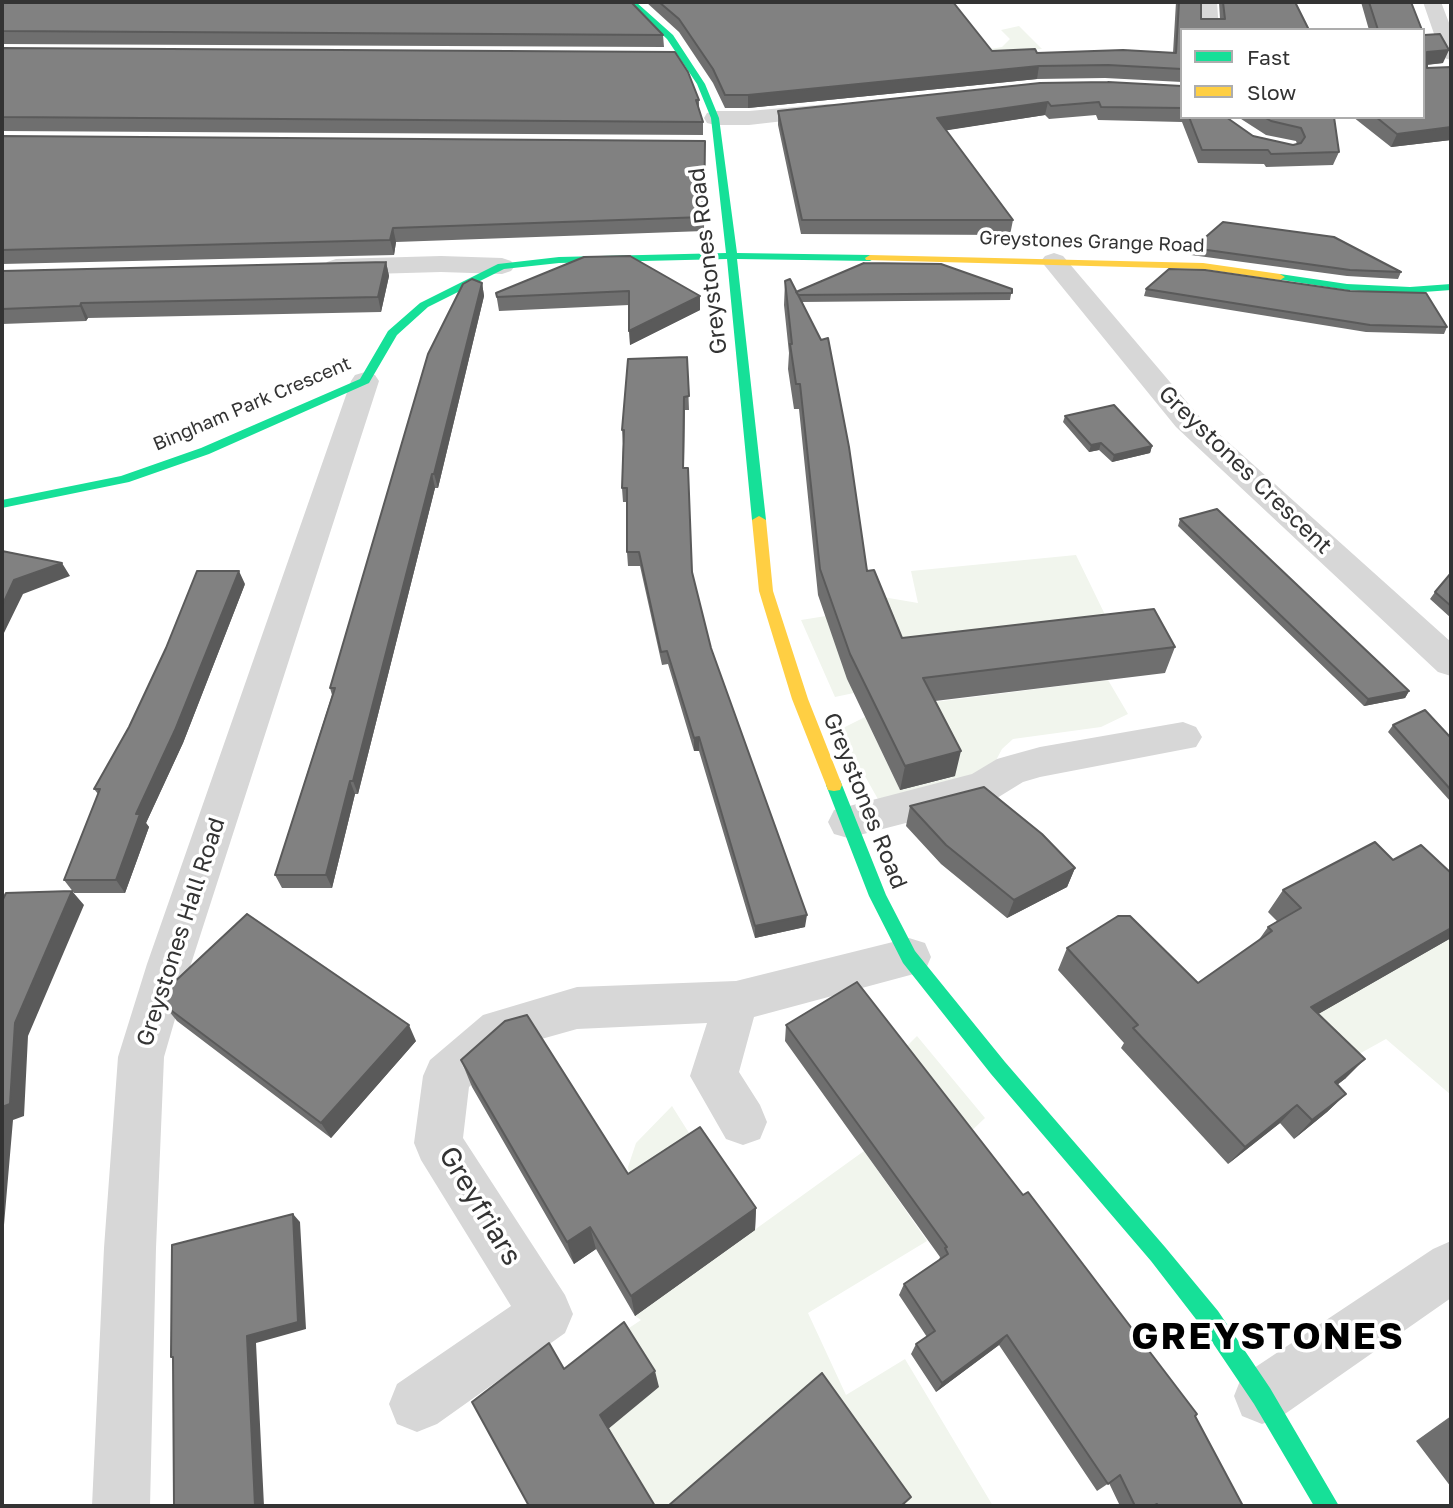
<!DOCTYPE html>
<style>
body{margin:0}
#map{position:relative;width:1453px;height:1508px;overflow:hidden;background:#fff;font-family:"Golos Text",sans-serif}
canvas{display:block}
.frame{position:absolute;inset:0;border:4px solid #333;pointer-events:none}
.legend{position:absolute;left:1180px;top:28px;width:245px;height:91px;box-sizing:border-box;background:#fff;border:2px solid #adadad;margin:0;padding:9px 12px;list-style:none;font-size:21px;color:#333}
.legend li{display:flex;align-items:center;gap:14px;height:35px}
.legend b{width:35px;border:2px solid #adadad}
</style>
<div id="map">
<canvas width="1453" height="1508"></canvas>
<div class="frame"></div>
<ul class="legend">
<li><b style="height:9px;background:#16e098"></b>Fast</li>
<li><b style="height:9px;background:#ffcf43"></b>Slow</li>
</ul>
</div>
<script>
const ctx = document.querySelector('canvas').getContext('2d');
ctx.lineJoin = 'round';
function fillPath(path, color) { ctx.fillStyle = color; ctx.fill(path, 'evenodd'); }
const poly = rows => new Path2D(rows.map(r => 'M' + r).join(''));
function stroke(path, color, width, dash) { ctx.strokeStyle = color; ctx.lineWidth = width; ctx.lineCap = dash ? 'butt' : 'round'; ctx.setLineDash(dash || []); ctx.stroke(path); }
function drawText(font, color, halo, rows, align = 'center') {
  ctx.font = font + ' "Golos Text",sans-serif'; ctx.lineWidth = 7; ctx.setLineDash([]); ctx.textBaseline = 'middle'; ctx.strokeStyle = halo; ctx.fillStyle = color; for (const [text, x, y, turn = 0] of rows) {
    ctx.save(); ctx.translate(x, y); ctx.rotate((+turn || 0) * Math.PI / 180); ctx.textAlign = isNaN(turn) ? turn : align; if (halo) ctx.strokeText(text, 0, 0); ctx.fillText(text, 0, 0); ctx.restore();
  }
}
const green = poly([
 [1019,26,1042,49,992,52,990,49,1002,47,1010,39,1001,30],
 [1076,555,1111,627,906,682,835,697,801,620,826,616,871,595,918,603,911,571],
 [1108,680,1128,714,1101,727,1013,739,1002,749,994,764,980,779,879,801,839,730,865,717,900,790,953,777,919,704],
 [1451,938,1451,1095,1386,1039,1350,1059,1309,1019],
 [917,1036,985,1118,963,1139,898,1055],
 [672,1106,701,1152,632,1198,628,1167,636,1143],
 [864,1151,927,1241,808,1313,846,1395,905,1359,993,1506,653,1506,607,1430,658,1387,626,1330,641,1320,635,1316]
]);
const street = poly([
 [1199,2,1217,2,1219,30,1199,30,1199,2],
 [1423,2,1441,2,1451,28,1451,60,1444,58,1441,54,1423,2],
 [828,104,836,105,839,110,836,115,749,125,715,125,707,123,704,118,707,113,715,111,749,111,828,104],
 [1054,253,1063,256,1198,415,1451,642,1451,676,1438,672,1176,427,1045,266,1041,261,1045,256,1054,253],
 [441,256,502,258,511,261,515,266,511,271,502,274,441,272,336,275,327,272,323,267,327,262,336,259,441,256],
 [365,372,375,375,379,381,191,964,164,1057,156,1248,150,1506,92,1506,104,1248,118,1057,147,964,351,381,355,375,365,372],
 [1183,722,1196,727,1202,737,1196,747,1040,777,1023,782,997,798,983,803,848,838,834,834,828,822,834,810,972,774,997,759,1011,755,1040,747,1183,722],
 [909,938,925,943,931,957,925,971,754,1017,739,1072,760,1105,767,1122,760,1139,743,1145,726,1139,690,1076,707,1023,577,1029,513,1047,469,1087,463,1138,565,1295,573,1314,565,1333,437,1424,417,1432,397,1424,389,1404,397,1384,511,1306,421,1160,414,1143,423,1076,430,1060,483,1015,577,987,736,981,909,938],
 [1451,1241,1451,1298,1282,1416,1262,1424,1242,1416,1234,1396,1242,1376,1433,1249,1451,1241]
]);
const fast = poly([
 [628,2,636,2,673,35,705,84,719,118,737,253,870,255,875,258,870,261,737,259,766,520,764,523,754,523,752,520,727,259,559,263,504,269,428,307,397,335,369,383,209,454,129,482,2,508,2,500,121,476,201,448,360,379,388,331,420,303,498,264,559,257,726,253,711,118,697,84,667,39,628,2],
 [1280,274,1347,284,1410,287,1451,284,1451,290,1410,293,1347,290,1276,279,1276,275,1280,274],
 [834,779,840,780,886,895,915,951,1005,1062,1165,1247,1218,1311,1270,1388,1339,1506,1314,1506,1254,1404,1202,1327,1151,1261,991,1074,903,963,869,896,826,785,828,780,834,779]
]);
const slow = poly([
 [870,255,1203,263,1280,274,1285,277,1280,280,1203,269,866,260,865,258,870,255],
 [759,516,766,520,773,591,808,699,842,785,840,790,834,791,828,790,826,785,792,699,759,591,752,520,759,516]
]);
const wall = poly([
 [2,2,663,35,664,47,2,44],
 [646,2,961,2,953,3,992,51,1037,53,1173,53,1176,2,1201,2,1201,19,1220,19,1219,2,1295,2,1182,30,1182,82,1105,78,1037,79,748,108,725,108,713,83,679,32],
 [1361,2,1411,2,1422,30,1369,30],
 [1423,33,1443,63,1427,65,1427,68,1451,67,1451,140,1391,147,1353,117,1423,117],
 [2,48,699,100,699,111,703,122,703,135,2,131],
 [1182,86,1182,117,1226,117,1253,136,1293,145,1297,144,1296,141,1266,135,1238,117,1334,117,1339,152,1333,165,1266,167,1264,164,1198,163,1182,122,1098,120,1096,115,1049,119,1045,115,946,130,1013,220,1010,235,801,234,778,125,778,111],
 [2,136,705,141,704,231,396,242,394,255,2,264],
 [1193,248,1401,272,1398,279,1347,276,1191,255],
 [630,256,700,296,700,310,630,345,629,305,499,311,496,293],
 [386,262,389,276,381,312,88,318,86,321,2,324,2,271],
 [785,281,796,292,1012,289,1010,300,801,302,867,571,902,638,1175,647,1165,673,935,701,955,776,900,790,847,679,818,595,799,409,794,409,788,369,789,353,784,305],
 [482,283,484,296,438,488,435,488,358,794,355,794,332,888,282,888,275,875,332,695,330,688],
 [1146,289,1447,327,1444,334,1366,332,1144,296],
 [687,357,689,410,685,410,684,468,692,572,711,648,805,927,755,938,699,751,694,751,668,664,662,665,640,566,628,566,627,552,627,502,623,502,622,488,623,444,622,430],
 [1065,416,1152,446,1150,453,1112,462,1099,450,1089,452,1063,422],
 [1180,519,1409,691,1405,698,1364,706,1178,526],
 [1451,573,1451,618,1430,599,1435,592],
 [245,584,183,743,146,823,149,827,125,893,74,893,64,880,98,794,94,789],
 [1393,725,1451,738,1451,802,1388,732],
 [910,806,1075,868,1067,887,1007,918,941,864,906,826],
 [1393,860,1451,873,1451,938,1318,1014,1346,1078,1337,1085,1346,1094,1327,1112,1294,1139,1280,1123,1228,1164,1121,1048,1124,1043,1058,970,1067,948,1198,983,1258,941,1268,927,1277,921,1268,912,1283,890],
 [164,1005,416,1041,331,1138,177,1021],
 [786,1025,1195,1416,1243,1506,1120,1506,1109,1483,1097,1491,999,1345,936,1392,911,1354,916,1344,927,1337,899,1295,904,1284,939,1260,940,1257,785,1041],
 [461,1060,628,1174,756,1208,755,1230,635,1316,596,1249,574,1264,472,1087],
 [1451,1416,1451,1487,1416,1441]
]);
const shadedWall = poly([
 [1449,50,1443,63,1423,65,1427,52],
 [1039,66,1037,79,748,108,748,95],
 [1048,102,1045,115,936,132,937,118],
 [1451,127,1451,140,1391,147,1397,134],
 [393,228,396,242,394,255,390,240],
 [386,262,389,276,381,312,378,297],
 [482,283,484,296,438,488,434,474],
 [700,296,700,310,630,345,629,331],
 [81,303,88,318,86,321,80,306],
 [1101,443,1099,450,1089,452,1091,445],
 [1152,446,1150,453,1112,462,1114,455],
 [432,474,435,488,358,794,353,781],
 [62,563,70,576,23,594,2,637,2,606,14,580],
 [239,571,245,584,183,743,146,823,149,827,125,893,116,880,136,814],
 [1409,691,1405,698,1364,706,1368,699],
 [699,737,699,751,694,751,694,738],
 [961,751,955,776,900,790,905,766],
 [350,781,355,794,332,888,326,875],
 [1075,868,1067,887,1007,918,1014,900],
 [72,891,84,905,28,1036,24,1116,13,1120,2,1248,2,1107,15,1023],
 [807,915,805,927,755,938,755,926],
 [1451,928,1451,938,1294,1028,1311,1007],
 [409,1025,416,1041,331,1138,321,1123],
 [1365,1059,1346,1078,1316,1101,1335,1082],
 [1346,1094,1327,1112,1294,1139,1312,1120],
 [1297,1105,1280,1123,1228,1164,1245,1147],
 [756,1208,755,1230,635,1316,631,1296],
 [293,1214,300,1222,306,1329,256,1343,264,1506,255,1506,247,1336],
 [590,1227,596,1249,574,1264,567,1242],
 [1007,1335,999,1345,936,1392,942,1383],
 [655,1371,659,1387,607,1430,600,1415]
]);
const building = poly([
 [2,2,631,2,663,35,2,31,2,2],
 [659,2,953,2,992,51,1035,49,1037,53,1123,50,1176,53,1179,2,1201,2,1201,19,1225,19,1223,2,1295,2,1309,30,1182,30,1182,69,1108,65,1039,66,748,95,725,95,713,69,679,19,659,2],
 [1369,2,1411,2,1422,30,1378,30,1369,2],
 [1423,33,1424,35,1440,34,1449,50,1427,52,1427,68,1451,67,1451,127,1397,134,1376,117,1423,117,1423,33],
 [2,48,675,52,688,72,699,100,696,100,703,122,2,117,2,48],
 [1108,82,1182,86,1182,108,1101,107,1099,102,1051,106,1048,102,937,118,1013,220,802,220,778,111,1040,83,1108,82],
 [1189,117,1226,117,1253,136,1293,145,1301,143,1305,137,1301,128,1271,121,1264,117,1334,117,1339,152,1271,154,1268,150,1202,150,1189,117],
 [2,136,705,141,704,217,393,228,390,240,2,250,2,136],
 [1223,222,1334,237,1401,272,1350,270,1193,248,1223,222],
 [630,256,700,296,629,331,629,291,497,297,496,293,584,257,630,256],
 [386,262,378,297,81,303,80,306,2,309,2,271,386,262],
 [864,263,941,264,1012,289,1012,293,798,295,796,292,864,263],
 [1169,269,1205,270,1350,291,1426,293,1447,327,1370,325,1146,289,1169,269],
 [472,279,482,283,434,474,432,474,353,781,350,781,326,875,275,875,335,688,330,688,428,354,463,284,472,279],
 [790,279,821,340,828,338,849,447,867,571,874,570,902,638,1154,609,1175,647,923,678,961,751,905,766,850,654,820,569,800,384,796,384,790,344,792,344,785,281,790,279],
 [687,357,689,396,684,397,683,468,688,468,692,572,711,648,807,915,755,926,699,737,694,738,667,651,661,652,639,552,627,552,627,488,622,488,624,430,622,430,628,359,687,357],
 [1114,405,1152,446,1114,455,1101,443,1091,445,1065,416,1114,405],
 [1217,509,1409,691,1368,699,1180,519,1217,509],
 [2,551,62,563,14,580,2,606,2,551],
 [197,571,239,571,175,730,136,814,140,814,116,880,64,880,100,789,94,789,129,727,166,648,197,571],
 [1451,573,1451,606,1435,592,1451,573],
 [1425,710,1451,738,1451,790,1393,725,1425,710],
 [984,787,1042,834,1075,868,1014,900,946,845,910,806,984,787],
 [1375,842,1393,860,1421,845,1451,873,1451,928,1311,1007,1365,1059,1335,1082,1346,1094,1312,1120,1297,1105,1245,1147,1133,1028,1138,1025,1067,948,1118,916,1130,916,1198,983,1272,931,1268,927,1301,908,1283,890,1375,842],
 [72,891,15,1023,10,1104,2,1107,2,901,6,893,72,891],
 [247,914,409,1025,321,1123,164,1005,169,987,247,914],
 [857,982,1023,1195,1028,1192,1197,1414,1195,1416,1243,1506,1158,1506,1157,1504,1153,1506,1135,1506,1120,1475,1108,1484,1007,1335,942,1383,916,1344,935,1331,904,1284,948,1254,945,1248,947,1247,786,1025,857,982],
 [527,1015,628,1174,700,1127,756,1208,631,1296,590,1227,567,1242,461,1060,505,1021,527,1015],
 [293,1214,298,1322,247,1336,255,1506,174,1506,173,1357,171,1357,172,1245,293,1214],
 [624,1322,655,1371,600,1415,655,1506,529,1506,472,1402,549,1343,564,1369,624,1322],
 [822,1373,911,1497,901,1506,668,1506,822,1373]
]);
const farStreetnames = [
 ["Greystones Grange Road",1092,242,2],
 ["Bingham Park Crescent",252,404,-23]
];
const streetNames = [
 ["Greystones Road",708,261,-97],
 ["Greystones Crescent",1245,470,44],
 ["Greystones Road",865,801,68],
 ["Greystones Hall Road",181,932,-72]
];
const nearStreetnames = [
 ["Greyfriars",480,1206,59]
];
const nearDistrictnames = [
 ["GREYSTONES",1268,1337]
];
fillPath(green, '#f1f5ed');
fillPath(street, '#d7d7d7');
fillPath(fast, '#16e098');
fillPath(slow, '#ffcf43');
fillPath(wall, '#6f6f6f');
fillPath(shadedWall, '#5a5a5a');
fillPath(building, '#818181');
stroke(building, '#5a5a5a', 2);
drawText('19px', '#333', '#fff', farStreetnames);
drawText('23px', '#333', '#fff', streetNames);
drawText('28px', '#333', '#fff', nearStreetnames);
ctx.letterSpacing = '2px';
drawText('bold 37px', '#000', '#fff', nearDistrictnames);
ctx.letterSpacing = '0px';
</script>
